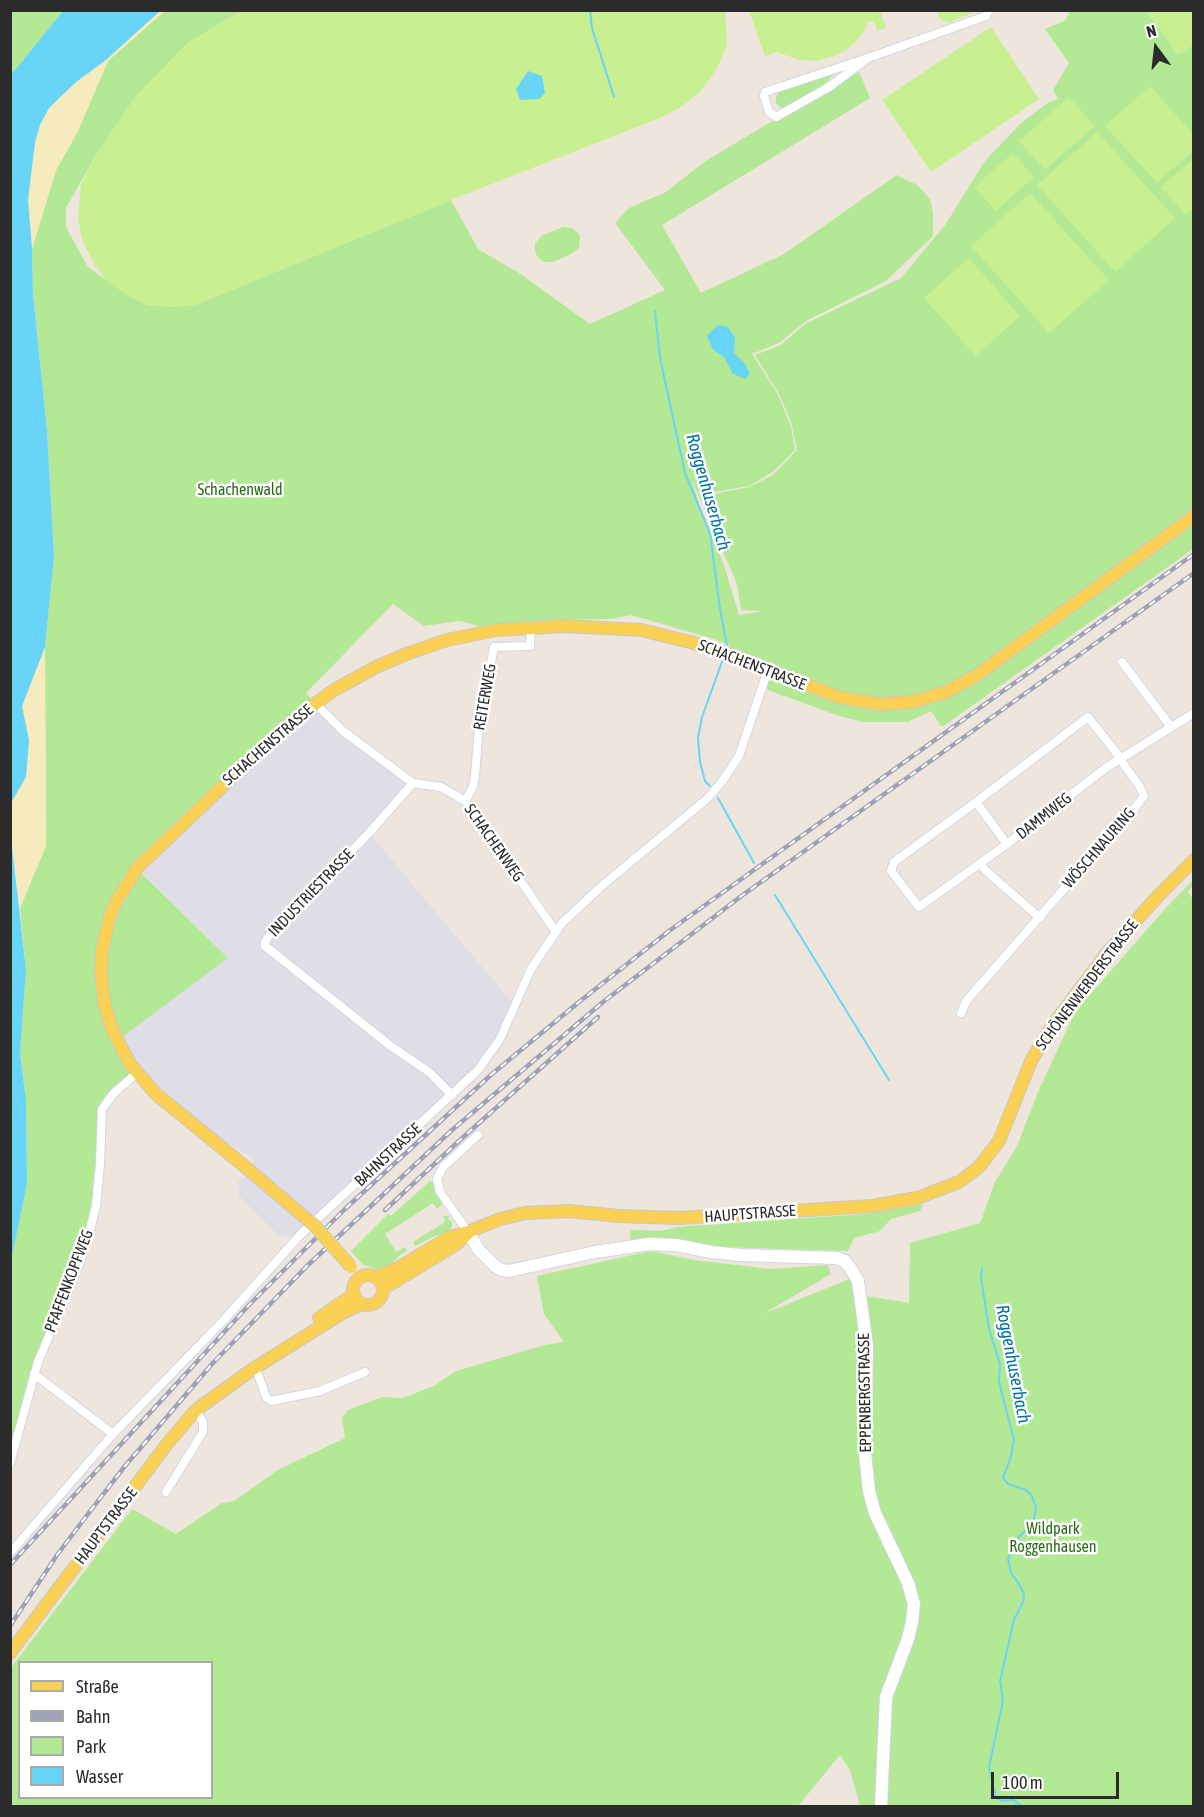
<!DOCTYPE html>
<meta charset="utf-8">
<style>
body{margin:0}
#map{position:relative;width:1204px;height:1817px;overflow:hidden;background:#eee6dc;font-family:"Asap Condensed",sans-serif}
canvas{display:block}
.frame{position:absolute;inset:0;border:12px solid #2b2b2b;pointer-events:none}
.legend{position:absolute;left:18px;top:1661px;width:195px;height:138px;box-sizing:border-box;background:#fff;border:2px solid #aaa;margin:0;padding:8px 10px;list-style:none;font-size:18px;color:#2b2b2b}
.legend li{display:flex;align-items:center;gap:12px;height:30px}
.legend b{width:30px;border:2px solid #aaa}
.north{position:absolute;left:1126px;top:18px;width:60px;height:60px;-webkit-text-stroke:4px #fff;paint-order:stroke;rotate:345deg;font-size:16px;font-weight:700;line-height:24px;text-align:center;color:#2b2b2b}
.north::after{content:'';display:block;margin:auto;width:21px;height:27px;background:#2b2b2b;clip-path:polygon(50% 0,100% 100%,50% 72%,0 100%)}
.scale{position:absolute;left:991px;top:1772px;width:128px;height:27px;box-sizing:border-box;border:3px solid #2b2b2b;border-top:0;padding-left:8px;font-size:18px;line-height:21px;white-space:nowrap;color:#2b2b2b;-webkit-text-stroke:4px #fff;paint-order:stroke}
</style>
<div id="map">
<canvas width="1204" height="1817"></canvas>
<div class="frame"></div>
<ul class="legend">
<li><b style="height:8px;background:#fad055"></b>Straße</li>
<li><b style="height:8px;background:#9ea2b7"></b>Bahn</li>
<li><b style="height:16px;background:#b3e895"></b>Park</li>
<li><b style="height:16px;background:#68d4f7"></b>Wasser</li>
</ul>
<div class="north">N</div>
<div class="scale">100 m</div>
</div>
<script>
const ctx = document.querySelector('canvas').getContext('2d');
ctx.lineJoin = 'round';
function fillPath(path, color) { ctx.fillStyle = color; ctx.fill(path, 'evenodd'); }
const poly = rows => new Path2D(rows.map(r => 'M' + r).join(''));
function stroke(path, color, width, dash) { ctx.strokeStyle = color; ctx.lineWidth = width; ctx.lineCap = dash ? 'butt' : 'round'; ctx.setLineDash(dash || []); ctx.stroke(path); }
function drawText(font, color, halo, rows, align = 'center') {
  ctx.font = font + ' "Asap Condensed",sans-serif'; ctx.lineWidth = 5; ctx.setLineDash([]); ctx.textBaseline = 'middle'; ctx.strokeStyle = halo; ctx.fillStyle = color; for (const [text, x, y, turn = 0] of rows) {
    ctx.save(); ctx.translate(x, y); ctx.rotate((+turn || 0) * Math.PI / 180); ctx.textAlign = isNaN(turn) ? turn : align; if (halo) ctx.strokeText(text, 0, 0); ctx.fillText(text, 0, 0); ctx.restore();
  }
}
const industrial = poly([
 [315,703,413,783,369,833,515,1006,485,1062,301,1234,288,1237,276,1233,239,1196,238,1182,248,1175,253,1166,254,1161,249,1155,234,1147,228,1147,151,1080,135,1061,122,1037,228,958,137,868]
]);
const green = poly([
 [11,11,63,11,11,75],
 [165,11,241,11,189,42,137,95,95,157,66,208,66,227,88,267,127,295,148,305,171,307,195,305,451,200,478,249,519,273,590,324,665,290,615,223,629,208,666,192,704,162,829,87,859,72,870,98,662,225,701,293,784,254,897,175,917,185,930,199,933,213,933,236,886,281,806,321,779,343,752,354,778,395,791,427,795,450,774,471,749,486,714,492,692,481,702,513,724,565,739,615,763,611,741,610,737,584,693,482,714,494,749,487,773,475,797,450,791,422,780,396,755,355,781,345,805,324,901,278,945,225,985,161,1021,123,1049,102,1058,99,1053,90,1069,63,1045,29,1066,20,1070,11,1193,11,1193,508,981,667,949,686,912,698,878,699,826,689,714,639,631,615,610,619,540,620,483,627,459,621,424,626,393,604,306,693,315,703,137,869,228,958,122,1037,137,1073,106,1103,92,1222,38,1362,11,1455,11,1261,27,1184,26,1100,20,1054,26,970,20,908,46,846,45,647,54,556,47,431,33,294,32,249,56,170,77,133,108,61,156,17],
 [838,71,823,85,791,104,781,108,776,103,776,96,780,91],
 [563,227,572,228,578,233,580,237,579,248,571,254,553,262,544,262,538,258,535,251,535,243,543,235],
 [1193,521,1193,549,942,727,931,711,908,722,862,722,836,715,768,690,767,686,769,681,775,678,819,697,850,706,886,710,918,707,940,700],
 [1193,880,1193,886,1188,891,1194,902,1193,1806,860,1806,850,1770,840,1755,798,1806,11,1806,10,1669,132,1509,176,1534,222,1503,234,1501,278,1470,345,1438,342,1418,348,1410,382,1397,403,1398,434,1386,456,1371,545,1345,564,1342,544,1314,537,1276,651,1251,694,1260,770,1269,828,1265,831,1274,763,1314,852,1278,866,1296,909,1303,910,1243,980,1223,995,1182,1017,1146,1038,1092,1075,1012,1164,910],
 [20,1662,212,1662,212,1798,20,1798],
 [430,1181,434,1183,442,1203,441,1206,437,1209,433,1203,385,1234,396,1252,405,1247,407,1251,399,1256,389,1266,380,1270,363,1265,351,1251,388,1214,391,1216],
 [923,1204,920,1211,891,1219,880,1231,854,1238,848,1251,717,1247,659,1237,630,1240,631,1230,662,1231,676,1227,865,1214],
 [443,1216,449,1216,448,1219,452,1222,452,1227,450,1230,433,1237,415,1246,413,1242,445,1222]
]);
const sand = poly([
 [160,11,165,11,108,61,77,133,56,170,32,249,28,200,30,171,40,125,49,108,76,82,106,60],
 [45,647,46,846,20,908,11,838,10,803,26,777,29,740,22,706]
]);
const pitch = poly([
 [241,11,725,11,727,44,717,68,700,92,681,107,662,117,451,200,195,305,171,307,148,305,127,295,107,281,94,264,83,242,78,220,81,185,95,157,137,95,189,42],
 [749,11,880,11,886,28,877,31,874,22,868,21,864,32,855,42,845,51,832,57,816,61,799,60,777,52,765,56],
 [937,11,937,10,977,11,948,23,939,18],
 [1146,11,1193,11,1193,45,1178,55],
 [991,27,1039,99,931,172,882,100],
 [1150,86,1193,134,1193,151,1157,183,1105,126],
 [1069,97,1095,126,1045,170,1019,141],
 [1097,132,1175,218,1115,272,1037,185],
 [1013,153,1034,177,996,211,974,187],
 [1193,159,1193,208,1186,215,1161,187],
 [1030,193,1109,280,1049,333,971,246],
 [969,258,1020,316,976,356,924,298]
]);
const water = poly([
 [63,11,160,11,106,60,76,82,49,108,40,125,35,142,28,200,32,249,33,294,47,431,54,556,45,647,22,706,29,740,26,777,11,803,11,75],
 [528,71,542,76,545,93,539,99,520,100,516,89],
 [718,325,728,327,735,338,734,353,745,364,750,374,745,379,733,374,724,357,713,350,707,336],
 [11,838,26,970,20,1054,26,1100,27,1184,11,1261]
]);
const stream = poly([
 [590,10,592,28,614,97],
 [655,311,660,358,685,473,710,533,720,609,727,645],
 [710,786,705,781,700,762,698,738,702,717,723,659],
 [718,798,754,863],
 [775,895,889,1080],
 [982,1268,981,1278,989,1329,1000,1364,999,1382,1014,1440,1011,1456,1003,1478,1008,1484,1026,1490,1032,1496,1036,1508,1034,1519,1030,1526,1019,1537,1008,1559,1011,1573,1019,1584,1024,1594,1023,1602,1014,1620,1000,1681,1003,1701,989,1767,996,1798,1003,1801,1013,1800,1022,1806]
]);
const street = poly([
 [868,58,829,87,776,117,769,112,764,96,765,92,868,58,986,16,989,10],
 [1122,662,1171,727],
 [315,703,343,731,413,783,369,833,268,937,265,942,265,946,392,1047,429,1072,452,1095],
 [413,783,441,787,465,801,556,932],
 [465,801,473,787,475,776,479,725,494,647,530,646,531,626],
 [976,802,1007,844],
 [980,863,985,870,1040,918],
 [961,1013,967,1000,1137,805,1144,796,1140,787,1120,759,1118,755,1088,717,976,802,894,862,891,871,919,907,1007,844,1107,767,1120,759,1194,713],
 [468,1232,440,1192,437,1179,443,1167,478,1135],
 [253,1369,258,1374,266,1397,271,1401,320,1391,365,1372],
 [34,1374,113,1434],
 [10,1463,38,1362,80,1262,92,1222,96,1206,100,1164,102,1109,114,1093,137,1073],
 [166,1492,203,1432,203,1422,196,1410],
 [10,1553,113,1434,221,1323,301,1234,478,1070,500,1039,531,969,562,923,604,884,708,798,721,783,739,756,768,670]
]);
const secondary = poly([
 [468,1232,479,1250,496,1267,502,1270,509,1271,595,1252,649,1244,676,1245,711,1252,740,1255,836,1258,845,1261,851,1269,858,1281,867,1346,865,1453,869,1491,875,1513,908,1583,914,1604,912,1622,908,1639,886,1697,881,1806]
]);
const primary = poly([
 [243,1165,156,1094,130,1064,112,1029,104,1002,101,972,102,950,110,916,116,902,137,868,287,725,334,690,378,666,409,653,447,640,497,630,564,626,641,630,694,643,730,654,838,697,879,704,912,702,946,692,977,675,1194,516],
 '353 1290a15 15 0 1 1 30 0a15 15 0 1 1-30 0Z',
 [376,1277,398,1268,450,1237,468,1232,500,1219,525,1213,569,1211,618,1216,680,1218,872,1206,917,1198,959,1182,979,1167,999,1141,1031,1061,1052,1026,1107,953,1158,896,1194,860],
 [384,1288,455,1245,468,1233],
 [319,1318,354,1294],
 [10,1653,167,1444,196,1410,253,1369,344,1312,362,1304]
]);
const rail = poly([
 [385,1210,460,1140,598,1017],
 [10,1565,249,1305,345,1209,492,1074,579,1002,669,931,1194,554],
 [10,1626,57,1555,91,1510,125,1466,212,1364,307,1266,452,1130,603,1002,740,897,1194,573]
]);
const primaryBridge = poly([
 [243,1165,315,1226,351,1267]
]);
const parkNames = [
 ["Schachenwald",240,490],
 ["Wildpark",1053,1529],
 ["Roggenhausen",1053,1547]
];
const streetNames = [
 ["SCHACHENSTRASSE",752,665,21],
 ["REITERWEG",485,697,-80],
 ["SCHACHENSTRASSE",268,745,-41],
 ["DAMMWEG",1044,816,-38],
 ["SCHACHENWEG",494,843,55],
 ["WÖSCHNAURING",1099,848,-49],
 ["INDUSTRIESTRASSE",311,893,-46],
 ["SCHÖNENWERDERSTRASSE",1087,985,-53],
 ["BAHNSTRASSE",388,1155,-43],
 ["HAUPTSTRASSE",750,1214,-4],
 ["PFAFFENKOPFWEG",69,1281,-69],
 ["EPPENBERGSTRASSE",865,1393,-91],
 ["HAUPTSTRASSE",106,1526,-53]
];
const waterNames = [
 ["Roggenhuserbach",708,492,74],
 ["Roggenhuserbach",1013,1364,79]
];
fillPath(industrial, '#dfdde6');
fillPath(green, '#b3e895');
fillPath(sand, '#f5ebbd');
fillPath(pitch, '#c9f090');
fillPath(water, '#68d4f7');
stroke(stream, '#68d4f7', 2);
stroke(street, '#d1d5e5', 10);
stroke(secondary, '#d1d5e5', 14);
stroke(primary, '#c8c8c8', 14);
stroke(street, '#fff', 8);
stroke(secondary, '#fff', 12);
stroke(primary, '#fad055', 12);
stroke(rail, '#9ea2b7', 4.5);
stroke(rail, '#fff', 2, [7]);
stroke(primaryBridge, '#c8c8c8', 14, []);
stroke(primaryBridge, '#fad055', 12);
drawText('16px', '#296e15', '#fff', parkNames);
drawText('16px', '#2b2b2b', '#fff', streetNames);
drawText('italic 18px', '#0471a5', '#fff', waterNames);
</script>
